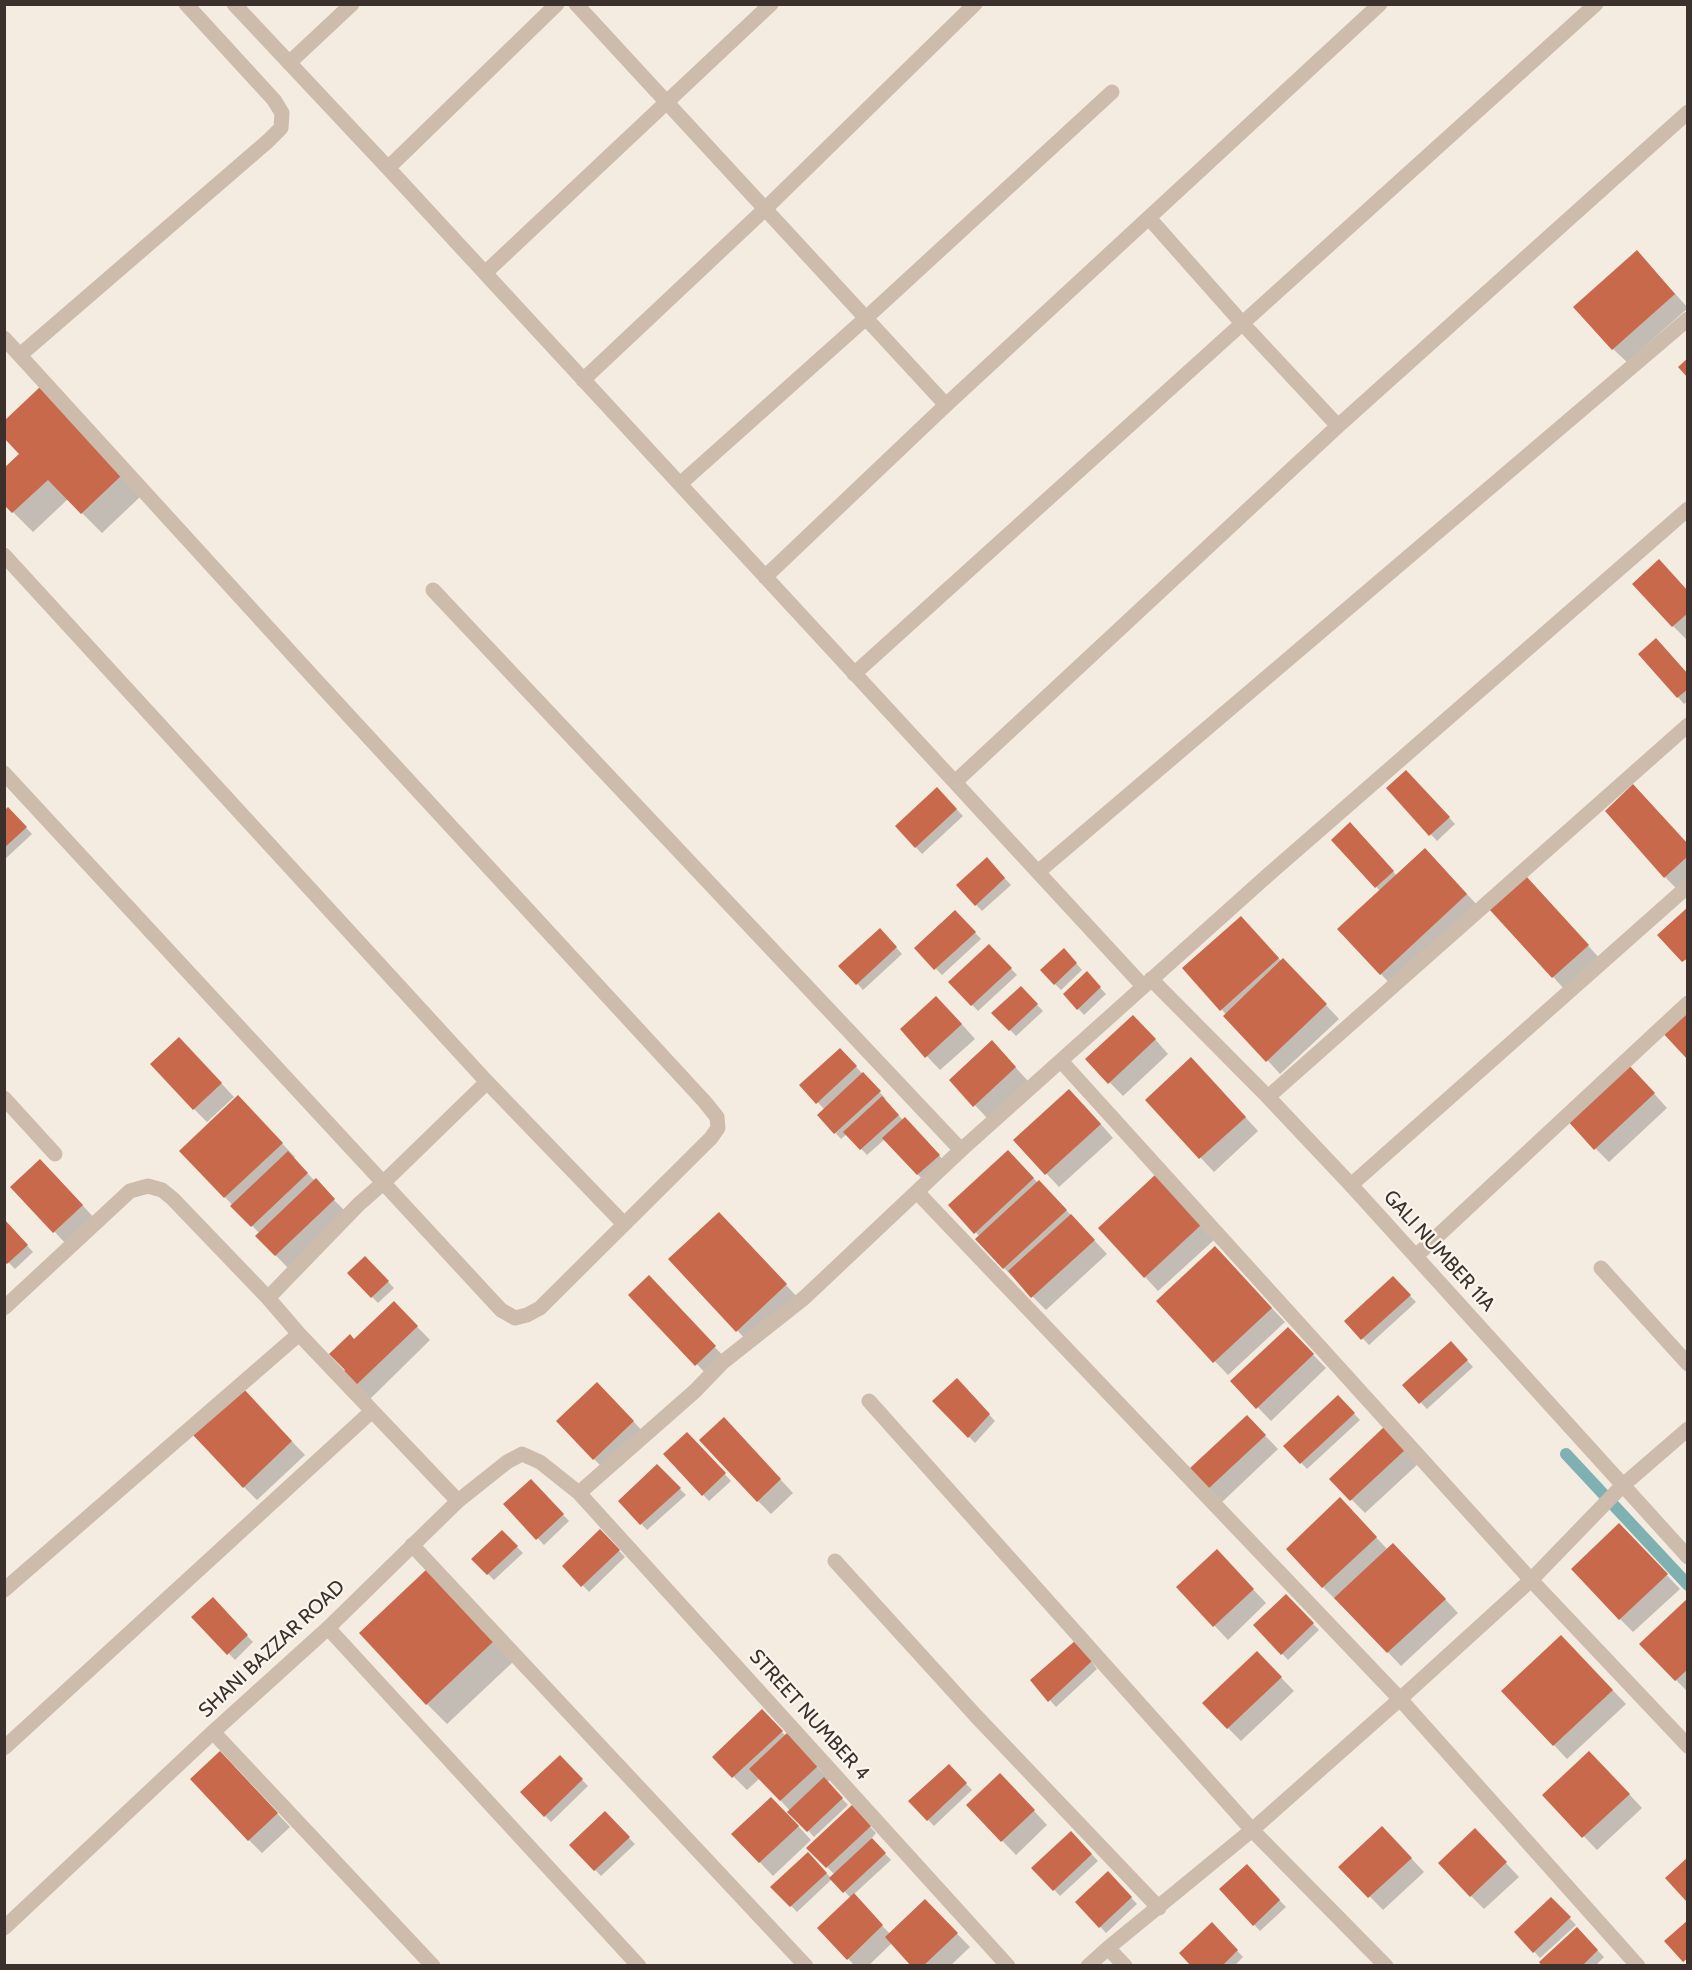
<!DOCTYPE html>
<style>
body{margin:0}
#map{position:relative;width:1692px;height:1970px;overflow:hidden;background:#f4ebe1;font-family:Cabin,sans-serif}
canvas{display:block}
.frame{position:absolute;inset:0;border:6px solid #3b302b;pointer-events:none}
</style>
<div id="map">
<canvas width="1692" height="1970"></canvas>
<div class="frame"></div>
</div>
<script>
const ctx = document.querySelector('canvas').getContext('2d');
ctx.lineJoin = 'round';
function fillPath(path, color) { ctx.fillStyle = color; ctx.fill(path, 'evenodd'); }
const poly = rows => new Path2D(rows.map(r => 'M' + r).join(''));
function stroke(path, color, width, dash) { ctx.strokeStyle = color; ctx.lineWidth = width; ctx.lineCap = dash ? 'butt' : 'round'; ctx.setLineDash(dash || []); ctx.stroke(path); }
function drawText(font, color, halo, rows, align = 'center') {
  ctx.font = font + ' Cabin,sans-serif'; ctx.lineWidth = 4.5; ctx.setLineDash([]); ctx.textBaseline = 'middle'; ctx.strokeStyle = halo; ctx.fillStyle = color; for (const [text, x, y, turn = 0] of rows) {
    ctx.save(); ctx.translate(x, y); ctx.rotate((+turn || 0) * Math.PI / 180); ctx.textAlign = isNaN(turn) ? turn : align; if (halo) ctx.strokeText(text, 0, 0); ctx.fillText(text, 0, 0); ctx.restore();
  }
}
const shadow = poly([
 [1650,266,1688,308,1627,362,1613,349],
 [60,409,142,495,102,533,68,499,33,532,4,503,21,454],
 [1688,591,1688,638,1686,639,1673,626],
 [1640,654,1688,675,1688,701,1684,704],
 [1412,778,1455,824,1437,841,1388,788],
 [937,789,963,816,922,854,897,826],
 [8,809,32,834,4,860,4,813],
 [1356,830,1397,876,1438,863,1480,908,1394,988,1381,974,1380,891,1333,840],
 [1688,845,1688,881,1678,890,1665,877],
 [987,859,1011,885,982,911,958,886],
 [1539,891,1601,960,1566,991,1491,909],
 [955,912,981,939,942,975,916,948],
 [880,930,902,954,863,990,841,966],
 [1254,931,1282,962,1297,974,1339,1019,1280,1074,1184,968],
 [989,946,1017,975,978,1011,950,982],
 [1070,956,1082,970,1061,990,1055,984],
 [1087,974,1106,994,1084,1015,1065,994],
 [1021,988,1043,1011,1016,1036,994,1013],
 [950,1011,975,1039,940,1070,902,1030],
 [1147,1030,1168,1054,1123,1096,1087,1059],
 [192,1052,234,1097,207,1122,194,1109],
 [846,1056,886,1099,884,1100,903,1120,911,1125,945,1162,924,1181,885,1139,867,1155,847,1134,841,1139,819,1115,825,1110,801,1085],
 [1005,1056,1028,1081,988,1119,951,1080],
 [1204,1072,1258,1131,1214,1172,1147,1100],
 [1640,1078,1667,1108,1609,1162,1595,1148],
 [1083,1104,1113,1138,1059,1187,1015,1140],
 [251,1111,295,1157,293,1159,348,1214,289,1269,257,1236,260,1234,181,1151],
 [1021,1165,1038,1183,1052,1195,1107,1254,1046,1310,1004,1268,980,1237,950,1205],
 [54,1174,96,1220,68,1246,12,1187],
 [1155,1178,1214,1240,1158,1291,1100,1228],
 [4,1221,33,1252,15,1269,4,1258],
 [732,1227,799,1299,751,1345,670,1259],
 [365,1258,394,1288,378,1303,349,1273],
 [1228,1262,1285,1322,1228,1375,1158,1302],
 [1393,1278,1416,1302,1369,1345,1346,1321],
 [662,1291,728,1361,710,1378,631,1295],
 [394,1303,430,1340,369,1400,343,1374,347,1370,354,1341],
 [1288,1329,1326,1368,1271,1421,1232,1381],
 [1451,1343,1473,1367,1427,1409,1404,1385],
 [963,1386,995,1421,975,1443,934,1401],
 [611,1397,646,1435,607,1472,594,1459],
 [1338,1397,1360,1420,1307,1469,1286,1446],
 [256,1404,305,1455,257,1500,244,1487],
 [1247,1417,1278,1449,1222,1502,1209,1488],
 [1384,1429,1418,1464,1365,1513,1331,1479],
 [737,1433,793,1493,771,1514,758,1501],
 [694,1440,731,1481,709,1501,665,1455],
 [657,1466,686,1495,647,1530,620,1501],
 [531,1481,569,1521,544,1545,506,1504],
 [1353,1513,1388,1550,1407,1558,1458,1613,1401,1666,1338,1599,1336,1600,1323,1587],
 [600,1531,625,1557,589,1592,564,1566],
 [502,1532,523,1553,494,1580,473,1559],
 [1632,1539,1680,1589,1633,1632,1620,1619],
 [1230,1565,1266,1603,1228,1640,1178,1587],
 [448,1590,514,1661,447,1724,427,1704],
 [1286,1596,1319,1630,1288,1660,1255,1625],
 [212,1599,253,1642,235,1660,194,1617],
 [1688,1600,1688,1692,1676,1680],
 [1082,1649,1097,1669,1056,1707,1032,1680],
 [1574,1650,1626,1704,1567,1759,1503,1691],
 [1257,1653,1294,1691,1241,1741,1228,1728],
 [775,1725,830,1780,827,1782,848,1805,814,1837,760,1778,747,1790,714,1757],
 [560,1757,588,1786,551,1822,522,1792],
 [233,1766,290,1827,262,1853,249,1840],
 [949,1766,972,1790,934,1826,910,1801],
 [1603,1766,1642,1808,1597,1850,1544,1795],
 [1013,1788,1047,1825,1016,1855,968,1805],
 [852,1807,876,1833,871,1839,891,1860,853,1895,890,1934,925,1901,970,1947,950,1966,913,1966,892,1943,868,1966,855,1966,819,1928,851,1898,832,1879,797,1912,773,1887,808,1854,831,1878,835,1875,808,1848],
 [785,1812,811,1840,773,1876,733,1834],
 [605,1814,635,1844,601,1876,571,1845],
 [1071,1833,1098,1861,1060,1896,1034,1868],
 [1395,1841,1424,1872,1383,1910,1341,1867],
 [1488,1844,1519,1877,1484,1909,1471,1896],
 [1246,1866,1286,1907,1260,1931,1221,1890],
 [1108,1873,1137,1904,1106,1933,1077,1902],
 [1551,1899,1576,1925,1540,1958,1516,1932],
 [1212,1924,1243,1957,1234,1966,1193,1966],
 [1577,1929,1604,1957,1595,1966,1544,1966]
]);
const stream = poly([
 [1566,1454,1688,1585]
]);
const building = poly([
 [1637,250,1675,294,1612,350,1573,307],
 [1688,358,1688,378,1678,367],
 [40,387,123,474,81,514,48,480,12,513,4,505,4,468,19,454,4,438,4,421],
 [1659,559,1688,591,1688,613,1672,627,1632,584],
 [1656,638,1688,674,1688,689,1677,698,1638,654],
 [1406,770,1450,817,1429,836,1386,788],
 [1633,784,1688,844,1688,856,1664,878,1605,811],
 [937,787,957,809,915,848,895,826],
 [8,807,27,827,4,848,4,811],
 [1350,822,1394,871,1375,888,1331,840],
 [1425,848,1467,894,1380,975,1337,929],
 [987,857,1005,878,975,906,956,885],
 [1526,876,1589,945,1552,978,1489,909],
 [1688,907,1688,958,1682,962,1657,935],
 [955,910,976,932,934,970,914,948],
 [1241,916,1279,958,1220,1011,1182,968],
 [880,928,897,947,856,985,838,966],
 [989,944,1012,968,971,1006,948,982],
 [1064,948,1077,963,1054,985,1040,970],
 [1283,958,1327,1004,1266,1062,1223,1016],
 [1087,971,1101,987,1077,1010,1063,994],
 [1021,986,1038,1004,1009,1031,991,1013],
 [936,996,962,1024,925,1058,900,1029],
 [1688,1006,1688,1060,1660,1030],
 [1133,1015,1156,1039,1108,1084,1085,1059],
 [179,1037,222,1083,193,1110,150,1064],
 [992,1040,1016,1067,973,1107,949,1080],
 [840,1048,857,1066,816,1104,799,1085],
 [1191,1057,1246,1117,1199,1159,1145,1100],
 [1627,1063,1655,1093,1594,1150,1566,1119],
 [863,1072,881,1091,834,1134,817,1115],
 [1069,1089,1101,1124,1045,1175,1013,1140],
 [238,1095,283,1143,224,1198,179,1151],
 [882,1096,899,1115,860,1150,843,1132],
 [905,1117,940,1155,917,1175,882,1138],
 [1008,1150,1034,1178,974,1234,948,1205],
 [288,1151,308,1173,251,1227,230,1206],
 [40,1159,83,1205,53,1233,10,1187],
 [1155,1175,1201,1225,1144,1278,1098,1228],
 [316,1178,335,1199,275,1256,255,1236],
 [1039,1180,1067,1210,1003,1269,975,1239],
 [719,1212,787,1284,736,1332,668,1259],
 [1071,1214,1095,1240,1031,1298,1008,1271],
 [4,1219,28,1245,7,1264,4,1261],
 [1215,1246,1272,1308,1213,1363,1156,1301],
 [365,1256,389,1281,371,1298,347,1273],
 [649,1275,716,1346,695,1366,628,1295],
 [1393,1276,1411,1295,1361,1340,1344,1321],
 [394,1301,418,1326,354,1387,341,1374,345,1370,329,1354,350,1334,354,1339],
 [1288,1327,1314,1354,1256,1409,1230,1381],
 [1451,1341,1468,1360,1419,1404,1402,1385],
 [957,1378,990,1414,968,1438,932,1401],
 [597,1382,634,1421,593,1460,556,1421],
 [243,1388,292,1441,243,1488,193,1435],
 [1338,1395,1355,1413,1300,1464,1283,1446],
 [1247,1415,1266,1435,1208,1489,1189,1469],
 [724,1417,781,1479,757,1502,699,1440],
 [1384,1427,1405,1450,1350,1501,1329,1479],
 [687,1432,726,1473,702,1496,663,1454],
 [657,1464,681,1488,640,1525,618,1501],
 [531,1479,564,1514,536,1540,503,1504],
 [1340,1497,1377,1537,1322,1588,1286,1549],
 [1619,1523,1668,1574,1619,1620,1571,1569],
 [600,1529,620,1550,581,1587,562,1566],
 [502,1530,518,1546,487,1575,471,1559],
 [1393,1543,1446,1599,1387,1653,1334,1598],
 [1217,1549,1254,1589,1213,1627,1176,1587],
 [428,1568,495,1640,426,1705,359,1633],
 [1286,1594,1314,1623,1281,1655,1253,1625],
 [213,1597,248,1635,227,1655,191,1617],
 [1688,1598,1688,1669,1675,1681,1639,1644],
 [1561,1635,1613,1690,1553,1746,1501,1691],
 [1076,1640,1092,1661,1048,1702,1030,1680],
 [1257,1651,1282,1677,1227,1729,1202,1703],
 [762,1709,783,1731,732,1778,712,1757],
 [787,1733,818,1766,780,1801,749,1769],
 [220,1751,278,1813,248,1841,190,1779],
 [1589,1751,1630,1794,1582,1838,1542,1795],
 [560,1755,583,1779,544,1817,520,1792],
 [949,1764,967,1783,927,1821,908,1801],
 [1000,1773,1035,1810,1001,1842,966,1805],
 [824,1777,843,1798,807,1832,787,1812],
 [771,1797,799,1826,759,1863,731,1834],
 [852,1805,871,1826,826,1868,806,1848],
 [605,1811,630,1837,594,1871,569,1845],
 [1382,1826,1412,1858,1368,1898,1338,1867],
 [1475,1828,1507,1862,1470,1897,1438,1863],
 [1071,1831,1092,1854,1053,1891,1031,1868],
 [872,1838,886,1853,843,1893,829,1878],
 [808,1852,827,1873,790,1907,770,1887],
 [1688,1857,1688,1899,1686,1901,1665,1878],
 [1247,1864,1280,1900,1253,1926,1219,1889],
 [1108,1871,1132,1897,1099,1928,1075,1902],
 [854,1893,883,1925,847,1960,817,1928],
 [1551,1897,1571,1917,1533,1953,1514,1932],
 [925,1899,958,1933,923,1966,911,1966,885,1937],
 [1688,1920,1688,1958,1683,1962,1664,1941],
 [1212,1922,1238,1950,1222,1966,1191,1966,1179,1953],
 [1577,1927,1598,1950,1582,1966,1542,1966,1539,1962]
]);
const street = poly([
 [234,4,388,168,1143,986],
 [576,4,946,405],
 [289,63,352,4],
 [388,168,557,4],
 [1149,218,1242,323,1338,426],
 [485,273,771,4],
 [4,338,314,678,704,1101,717,1117,718,1128,711,1138,540,1308,527,1315,515,1318,501,1310,4,773],
 [20,355,268,141,281,128,282,113,274,100,186,4],
 [583,380,765,209,975,4],
 [680,484,866,318,1112,92],
 [4,555,487,1082,624,1224],
 [765,577,946,405,1380,4],
 [433,590,961,1150],
 [854,674,1596,4],
 [955,782,1338,426,1688,112],
 [1038,872,1688,319],
 [1151,979,1268,1097,1351,1185,1688,1557],
 [1061,1061,1531,1580,1688,1746],
 [1268,1097,1688,725],
 [4,1098,55,1154],
 [1351,1185,1688,886],
 [917,1192,1400,1699,1638,1966],
 [1416,1256,1688,1003],
 [1601,1268,1688,1364],
 [268,1298,359,1204,383,1183,487,1082],
 [4,1308,130,1191,148,1186,162,1190,173,1199,268,1298,299,1334,458,1501],
 [869,1401,1252,1830,1386,1966],
 [579,1493,695,1391,723,1362,804,1298,961,1150,1268,875,1688,509],
 [412,1545,806,1966],
 [835,1561,976,1716,1159,1908],
 [4,1590,299,1334],
 [328,1628,639,1966],
 [213,1732,433,1966],
 [4,1748,372,1411],
 [4,1928,213,1732,328,1628,458,1501,507,1462,522,1454,540,1462,579,1493,1008,1966],
 [1108,1948,1125,1966],
 [1088,1966,1108,1948,1252,1830,1400,1699,1531,1580,1622,1486,1688,1429]
]);
const streetNames = [
 ["GALI NUMBER 11A",1439,1251,48],
 ["SHANI BAZZAR ROAD",272,1649,-43],
 ["STREET NUMBER 4",809,1715,48]
];
fillPath(shadow, '#0003');
stroke(stream, '#7fb0b2', 12);
fillPath(building, '#c8694b');
stroke(street, '#cdbbac', 15);
drawText('20px', '#3b302b', '#fbf5ee', streetNames);
</script>
